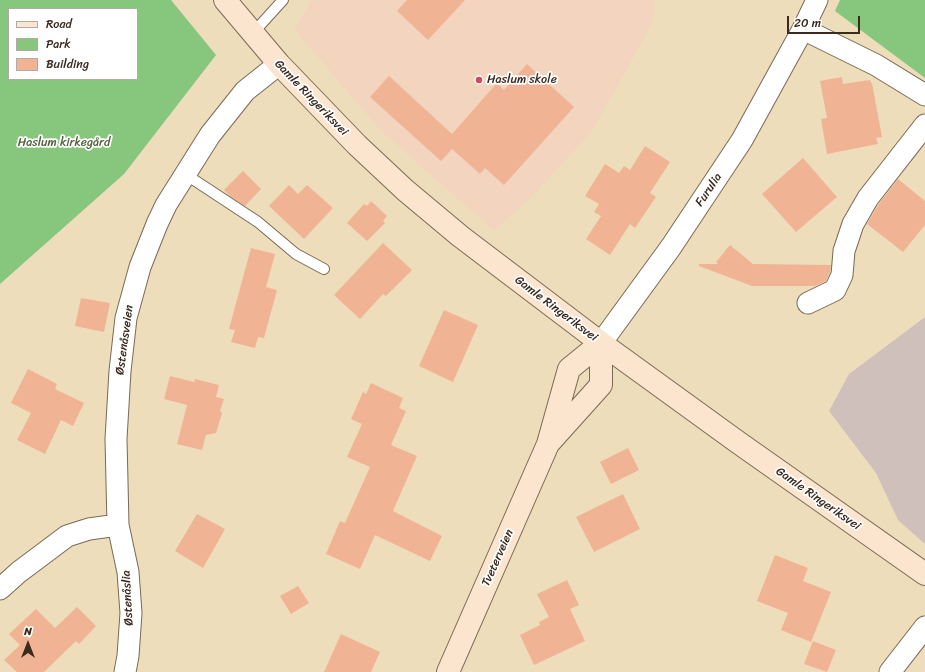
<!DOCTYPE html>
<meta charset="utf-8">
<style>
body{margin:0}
#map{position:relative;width:925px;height:672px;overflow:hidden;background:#eeddba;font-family:Sriracha,sans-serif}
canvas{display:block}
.legend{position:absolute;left:8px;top:8px;width:130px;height:72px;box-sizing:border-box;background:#fff;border:1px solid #b1aaa5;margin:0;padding:5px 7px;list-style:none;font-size:12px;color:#3b2a1e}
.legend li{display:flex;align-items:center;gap:8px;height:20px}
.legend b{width:20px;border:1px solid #b1aaa5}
.north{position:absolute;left:8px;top:624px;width:40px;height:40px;-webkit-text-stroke:3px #fff;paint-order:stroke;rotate:0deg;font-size:11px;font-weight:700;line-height:16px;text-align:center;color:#3b2a1e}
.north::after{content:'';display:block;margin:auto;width:14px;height:18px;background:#3b2a1e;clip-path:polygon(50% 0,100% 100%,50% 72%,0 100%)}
.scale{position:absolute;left:787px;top:16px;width:73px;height:18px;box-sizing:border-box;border:2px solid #3b2a1e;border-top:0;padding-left:5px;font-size:12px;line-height:14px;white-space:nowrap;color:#3b2a1e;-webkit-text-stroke:3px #fff;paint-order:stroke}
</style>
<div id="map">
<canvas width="925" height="672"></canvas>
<ul class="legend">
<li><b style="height:5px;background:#fbe5cf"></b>Road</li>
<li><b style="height:11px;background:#86c67d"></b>Park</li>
<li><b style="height:11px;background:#f0b495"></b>Building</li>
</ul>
<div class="north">N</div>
<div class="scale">20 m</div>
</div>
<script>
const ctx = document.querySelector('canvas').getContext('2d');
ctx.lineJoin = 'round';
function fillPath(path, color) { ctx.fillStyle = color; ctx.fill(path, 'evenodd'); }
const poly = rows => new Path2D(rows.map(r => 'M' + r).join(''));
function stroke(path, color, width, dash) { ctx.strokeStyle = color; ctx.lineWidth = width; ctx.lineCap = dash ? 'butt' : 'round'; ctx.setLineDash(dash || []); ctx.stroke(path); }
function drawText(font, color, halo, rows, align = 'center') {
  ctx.font = font + ' Sriracha,sans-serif'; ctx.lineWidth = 3.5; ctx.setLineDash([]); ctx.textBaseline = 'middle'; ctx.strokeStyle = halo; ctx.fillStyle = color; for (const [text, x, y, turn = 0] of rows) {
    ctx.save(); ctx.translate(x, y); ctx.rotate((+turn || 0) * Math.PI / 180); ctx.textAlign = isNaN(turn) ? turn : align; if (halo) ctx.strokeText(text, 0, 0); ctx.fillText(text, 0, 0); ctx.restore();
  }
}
const built = poly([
 [312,0,654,0,652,24,592,131,532,197,494,231,381,131,294,29]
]);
const industrial = poly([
 [925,317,925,544,898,520,876,473,829,411,849,374]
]);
const green = poly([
 [0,0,171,0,216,55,124,174,0,284],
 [9,9,137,9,137,79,9,79],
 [840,0,925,0,925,78,835,11]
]);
const building = poly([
 [407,0,465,0,428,40,397,11],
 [527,64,574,107,504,185,485,168,480,174,452,149,441,161,370,97,389,76,452,134,497,83,504,90],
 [842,77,843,84,870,80,871,83,872,83,882,137,876,138,878,144,827,154,821,119,827,118,820,81],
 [645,146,670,162,650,193,656,197,635,228,630,224,610,255,586,239,601,216,594,212,599,204,585,196,605,164,619,173,624,166,630,170],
 [803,158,837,197,796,232,762,194],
 [243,171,261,189,245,206,231,197,224,190],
 [898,179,925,201,925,225,903,252,867,224,878,205],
 [289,185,298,194,307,185,333,208,304,239,269,206],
 [371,201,387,216,383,221,385,223,367,241,347,223,364,204,367,206],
 [383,243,412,270,386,296,383,294,360,319,334,295],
 [730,245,753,264,831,265,830,272,826,281,815,286,752,286,699,266,699,264,718,264,716,262],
 [251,248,275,254,266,287,277,290,264,338,258,337,255,348,231,342,235,330,229,329],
 [81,298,110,303,104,332,75,326],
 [444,310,478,325,453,382,419,366],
 [28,369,57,384,55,389,84,403,73,426,61,420,45,454,17,440,31,413,11,403],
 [170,376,194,382,195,379,219,385,216,397,224,399,220,411,222,413,216,433,206,435,202,450,177,444,187,405,164,399],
 [371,383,403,398,399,408,406,411,391,445,417,456,393,511,442,536,430,561,375,535,360,569,326,554,340,521,345,523,370,467,347,457,362,424,351,419,363,392,366,394],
 [628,448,639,470,611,484,600,462],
 [623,494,640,529,594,552,576,517],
 [197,514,225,529,203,568,175,551],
 [775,555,808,568,803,581,831,592,811,642,781,630,788,613,757,601],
 [567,580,579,605,570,609,585,641,534,665,520,635,540,625,539,622,549,617,537,594],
 [298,586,309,603,291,614,280,596],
 [77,607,96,626,79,644,76,641,44,672,17,672,4,660,20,645,9,634,36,609,55,628],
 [341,634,380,652,371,672,324,672],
 [813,641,836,650,827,672,804,664]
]);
const lane = poly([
 [253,33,283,0],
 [185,174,258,222,296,254,324,269]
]);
const street = poly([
 [803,29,876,65,925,95],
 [808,303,835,290,842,275,844,251,853,224,868,198,925,125],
 [601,343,671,247,742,140,803,29,817,0],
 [118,525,128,572,131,613,128,656,125,672],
 [0,589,19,572,67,536,89,529,118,525,116,439,120,371,126,318,140,267,157,224,166,205,210,135,245,91,279,64],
 [890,672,925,627]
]);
const secondary = poly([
 [225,0,279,64,357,145,405,190,460,236,601,343,739,443,925,574],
 [601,343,601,385,548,444,569,369,601,343],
 [448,672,548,444]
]);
const markers = [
 [479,80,4,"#d1495b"]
];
const poiNames = [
 ["Haslum skole",487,80]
];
const streetNames = [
 ["Gamle Ringeriksvei",311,98,46],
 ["Furulia",709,190,-56],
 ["Gamle Ringeriksvei",556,309,37],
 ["Østenåsveien",125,340,-82],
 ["Gamle Ringeriksvei",818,499,35],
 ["Tveterveien",498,558,-66],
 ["Østenåslia",128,598,-93]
];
const parkNames = [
 ["Haslum kirkegård",64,143]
];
fillPath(built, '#f3d4bf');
fillPath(industrial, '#cfc0bb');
fillPath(green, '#86c67d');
fillPath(building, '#f0b495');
stroke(lane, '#7a6955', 12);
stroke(street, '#7a6955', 23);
stroke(secondary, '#7a6955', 24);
stroke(lane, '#fff', 10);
stroke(street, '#fff', 21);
stroke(secondary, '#fbe5cf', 22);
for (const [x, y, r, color] of markers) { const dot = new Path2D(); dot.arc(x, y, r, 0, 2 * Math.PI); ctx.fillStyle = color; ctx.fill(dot); stroke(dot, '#fff', 1.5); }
drawText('12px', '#3b2a1e', '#fff', poiNames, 'left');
drawText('12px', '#3b2a1e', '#fff', streetNames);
drawText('12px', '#55613f', '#fff', parkNames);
</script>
